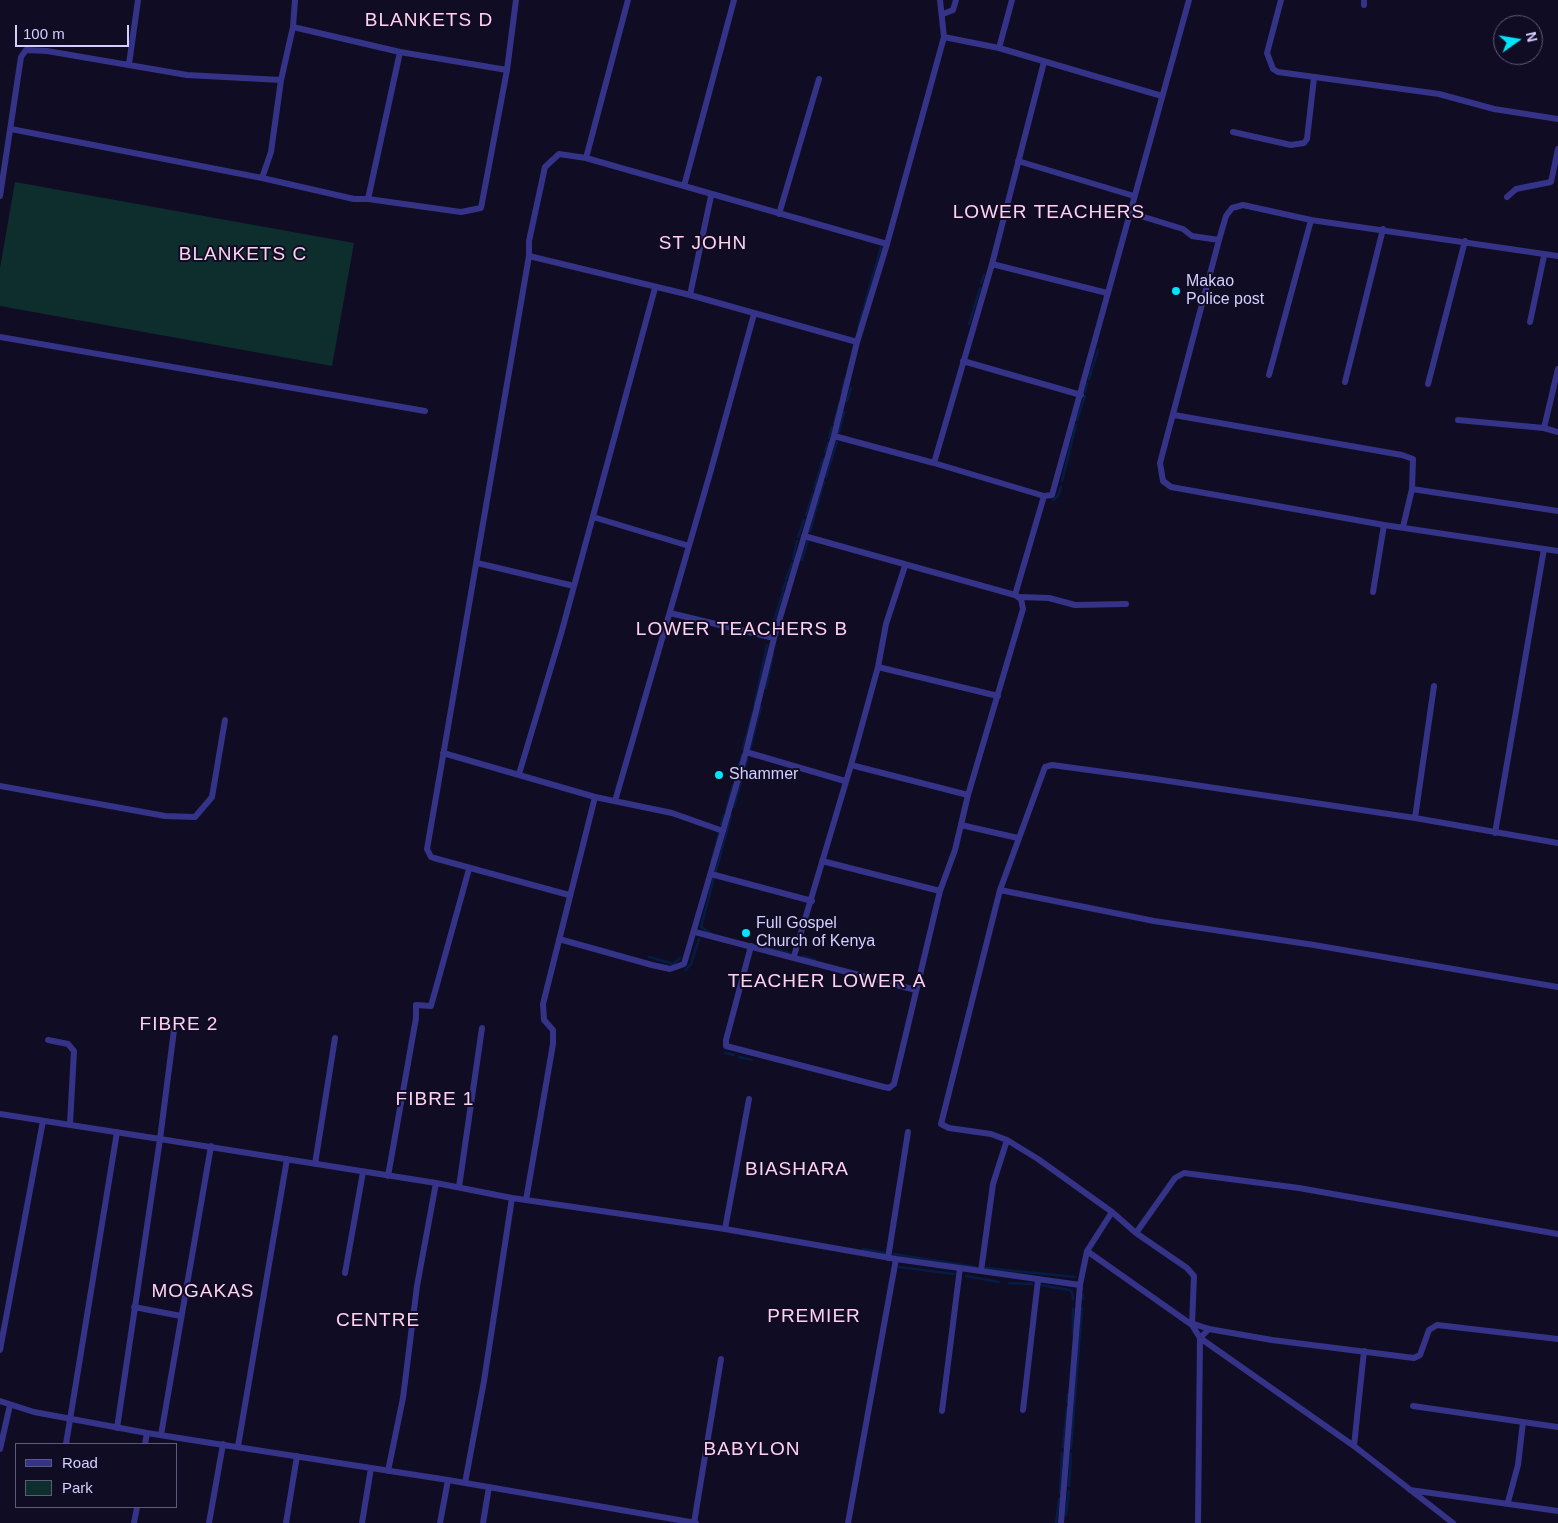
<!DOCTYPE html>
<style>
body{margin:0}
#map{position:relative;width:1558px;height:1523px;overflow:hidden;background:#100c24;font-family:Helvetica,sans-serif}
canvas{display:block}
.legend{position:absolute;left:15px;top:1443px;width:162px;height:65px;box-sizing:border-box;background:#100c24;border:1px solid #5e5a7c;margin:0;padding:6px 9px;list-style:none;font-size:15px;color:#d4cfff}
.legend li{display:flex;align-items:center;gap:10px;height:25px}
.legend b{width:25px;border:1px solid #5e5a7c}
.north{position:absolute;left:1493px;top:15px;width:50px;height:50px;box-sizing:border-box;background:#100c24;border:1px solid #5e5a7c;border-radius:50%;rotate:77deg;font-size:14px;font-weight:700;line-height:20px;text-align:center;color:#d4cfff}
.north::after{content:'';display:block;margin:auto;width:18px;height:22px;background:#00e4fa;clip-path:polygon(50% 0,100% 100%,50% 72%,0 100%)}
.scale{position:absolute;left:15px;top:25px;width:114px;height:22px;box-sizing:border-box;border:2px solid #d4cfff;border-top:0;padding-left:6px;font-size:15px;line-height:18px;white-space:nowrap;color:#d4cfff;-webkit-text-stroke:4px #100c24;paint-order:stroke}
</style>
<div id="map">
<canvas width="1558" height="1523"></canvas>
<ul class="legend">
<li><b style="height:6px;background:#353387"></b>Road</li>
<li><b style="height:14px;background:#0e2e2d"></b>Park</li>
</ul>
<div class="north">N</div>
<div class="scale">100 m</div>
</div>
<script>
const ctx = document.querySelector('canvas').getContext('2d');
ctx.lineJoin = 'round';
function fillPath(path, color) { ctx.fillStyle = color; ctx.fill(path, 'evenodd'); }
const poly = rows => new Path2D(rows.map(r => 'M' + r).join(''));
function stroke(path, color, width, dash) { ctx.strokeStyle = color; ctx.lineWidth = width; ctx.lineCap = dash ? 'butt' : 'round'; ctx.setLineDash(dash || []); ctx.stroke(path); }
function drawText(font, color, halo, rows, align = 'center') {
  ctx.font = font + ' Helvetica,sans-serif'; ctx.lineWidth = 4; ctx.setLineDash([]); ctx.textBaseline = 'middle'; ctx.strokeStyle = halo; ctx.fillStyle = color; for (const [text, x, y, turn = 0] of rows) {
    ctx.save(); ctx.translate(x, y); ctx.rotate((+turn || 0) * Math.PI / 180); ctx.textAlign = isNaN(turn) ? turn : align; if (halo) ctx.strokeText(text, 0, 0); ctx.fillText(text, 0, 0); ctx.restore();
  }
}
const green = poly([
 [15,182,354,243,332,366,0,306,0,268]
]);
const stream = poly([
 [981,283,984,275],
 [969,324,980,288],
 [858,328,881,247],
 [1089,379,1098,350],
 [842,391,845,379],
 [1085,392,1087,384],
 [847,401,851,388],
 [1077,420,1085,396],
 [834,423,839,404],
 [839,432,844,412],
 [829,438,832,427],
 [825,452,828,443],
 [826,477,837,442],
 [1062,481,1076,425],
 [814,489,823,459],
 [1053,500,1058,496,1061,487],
 [806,515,813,494],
 [810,531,824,482],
 [798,537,804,520],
 [793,559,797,541],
 [802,560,808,540],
 [786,579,792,563],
 [783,589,786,582],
 [770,633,783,592],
 [766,688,773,654],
 [754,707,767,645],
 [743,748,753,712],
 [750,749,761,707],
 [735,778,742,755],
 [734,807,747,760],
 [726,810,733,785],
 [721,824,724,815],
 [711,863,719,833],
 [716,871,731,816],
 [712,934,701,927,714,877],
 [764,947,789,953],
 [803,956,815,960],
 [649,957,673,964,680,958],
 [686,970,691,964,699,939],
 [725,1053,734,1055],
 [739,1057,752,1060],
 [863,1249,885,1253],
 [894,1254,975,1267],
 [899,1267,954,1274],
 [986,1268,1075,1277],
 [966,1276,999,1282],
 [1009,1283,1032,1284],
 [1041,1285,1069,1290,1072,1292,1073,1299],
 [1083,1295,1083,1299],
 [1073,1309,1073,1334],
 [1067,1402,1068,1394],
 [1063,1447,1067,1408],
 [1071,1448,1082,1308],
 [1069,1486,1071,1454],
 [1060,1493,1062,1453],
 [1066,1515,1069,1491],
 [1056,1523,1059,1499]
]);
const minor = poly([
 [940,0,944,37,999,48,1162,96],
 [1281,0,1267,53,1273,69,1278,72,1439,94,1494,109,1558,119],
 [1364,5,1364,0],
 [943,14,953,10,956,0],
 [293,27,400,52,507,70],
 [999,48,1012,0],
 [129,64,138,0],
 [11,129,262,178,354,199,368,199,461,212,481,208,507,70,516,0],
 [1233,132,1291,145,1304,143,1307,139,1314,78],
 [586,158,628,0],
 [1018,161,1134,196],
 [262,178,271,152,281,80,293,27,295,0],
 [684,186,734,0],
 [0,196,21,57,26,50,47,51,187,75,281,80],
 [1507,197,1516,189,1551,182,1558,149],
 [368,199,400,52],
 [1131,213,1183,229,1192,236,1219,240],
 [779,214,819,79],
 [529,256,529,241,545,167,559,154,586,158,887,244],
 [1558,256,1311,220,1243,205,1232,208,1226,216,1219,240,1160,463,1163,481,1171,487,1384,525,1558,551],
 [992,264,1107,293],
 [690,295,711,196],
 [1530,322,1544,256],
 [0,337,425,411],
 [963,361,1081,395],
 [1269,375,1311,220],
 [1345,382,1383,229],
 [1428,384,1465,241],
 [1174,415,1402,455,1413,459,1412,489,1403,527],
 [1458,420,1544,428,1558,432],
 [1544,428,1558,369],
 [834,436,934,463,1044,496,1052,495,1189,0],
 [934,463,992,264,1044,62],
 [1412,489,1558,511],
 [593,517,689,546],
 [477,563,574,586],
 [1373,592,1384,525],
 [1015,595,1044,496],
 [1019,597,1049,598,1075,605,1126,604],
 [670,613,774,638],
 [878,667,998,696],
 [746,752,845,781],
 [443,753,595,797,672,813,723,831],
 [851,765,968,795],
 [519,774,561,634,655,288],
 [0,786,165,816,195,817,212,797,225,720],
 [615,801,711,470,754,314],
 [1415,818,1434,686],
 [961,825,1018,838],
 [1495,833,1544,549],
 [822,861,940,891],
 [711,874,812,901],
 [1000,890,1154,921,1314,945,1558,987],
 [569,895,434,858,431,857,427,849,529,256,690,295,857,342],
 [695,932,916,990],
 [559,939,652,965,670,969,684,964,746,752,774,638,834,436,857,342,887,244,944,37],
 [751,946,726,1040,726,1046,884,1087,889,1088,894,1084,940,891,955,850,968,795,1023,609,1021,599,1015,595,804,536],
 [794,956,851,765,878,667,886,624,905,566],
 [48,1040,68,1044,74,1051,70,1124],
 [0,1114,160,1139,174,1030],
 [315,1164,335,1038],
 [388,1176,416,1018,416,1005,431,1006,469,869],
 [459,1187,482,1028],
 [526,1200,553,1044,553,1030,544,1020,543,1004,595,797],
 [725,1229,749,1099],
 [1136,1233,1175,1178,1184,1173,1299,1188,1558,1234],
 [1087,1251,1192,1325,1200,1338,1354,1446,1453,1523],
 [888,1258,908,1132],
 [981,1271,993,1184,1007,1140],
 [345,1273,363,1172],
 [134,1307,181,1316],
 [1194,1324,1209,1329,1272,1340,1414,1358,1420,1355,1429,1330,1437,1325,1558,1339],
 [1192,1325,1194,1276,1187,1268,1136,1233,1112,1212,1038,1159,1007,1140,991,1134,949,1128,941,1124,1000,890,1045,767,1052,765,1155,779,1415,818,1558,843],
 [0,1350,43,1121],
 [0,1401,34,1412,147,1433,448,1480,696,1523],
 [1413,1406,1523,1422],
 [1023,1410,1038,1280],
 [942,1411,960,1268],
 [117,1428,160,1139,436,1183,512,1198,725,1229,896,1259,1080,1285],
 [161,1435,211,1146],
 [66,1444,117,1132],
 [145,1444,147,1433],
 [238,1446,287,1159],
 [1354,1446,1364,1351],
 [0,1449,10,1405],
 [388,1471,403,1398,417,1286,436,1183],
 [465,1483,484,1381,512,1198],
 [1410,1490,1558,1511],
 [1508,1502,1518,1465,1523,1422,1558,1427],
 [134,1523,137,1507],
 [209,1523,223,1444],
 [286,1523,297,1456],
 [362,1523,371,1468],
 [440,1523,448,1480],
 [483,1523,489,1487],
 [694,1523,721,1359],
 [848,1523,896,1259],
 [1061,1523,1080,1285,1087,1251,1112,1212],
 [1198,1523,1200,1338,1209,1329]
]);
const markers = [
 [1176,291,5,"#00e4fa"],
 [719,775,5,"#00e4fa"],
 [746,933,5,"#00e4fa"]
];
const poiNames = [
 ["Makao",1186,282],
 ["Police post",1186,300],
 ["Shammer",729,775],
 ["Full Gospel",756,924],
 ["Church of Kenya",756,942]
];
const quarterNames = [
 ["BLANKETS D",429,21],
 ["LOWER TEACHERS",1049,213],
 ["ST JOHN",703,244],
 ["BLANKETS C",243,255],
 ["LOWER TEACHERS B",742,630],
 ["TEACHER LOWER A",827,982],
 ["FIBRE 2",179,1025],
 ["FIBRE 1",435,1100],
 ["BIASHARA",797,1170],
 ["MOGAKAS",203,1292],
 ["PREMIER",814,1317],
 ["CENTRE",378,1321],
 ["BABYLON",752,1450]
];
fillPath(green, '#0e2e2d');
stroke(stream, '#051d44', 2.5);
stroke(minor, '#353387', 6);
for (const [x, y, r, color] of markers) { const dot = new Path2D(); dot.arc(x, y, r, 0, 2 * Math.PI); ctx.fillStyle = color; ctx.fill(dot); stroke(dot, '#100c24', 2); }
drawText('16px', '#d4cfff', '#100c24', poiNames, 'left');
ctx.letterSpacing = '1px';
drawText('19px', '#ffd1ef', '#100c24', quarterNames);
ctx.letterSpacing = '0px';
</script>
